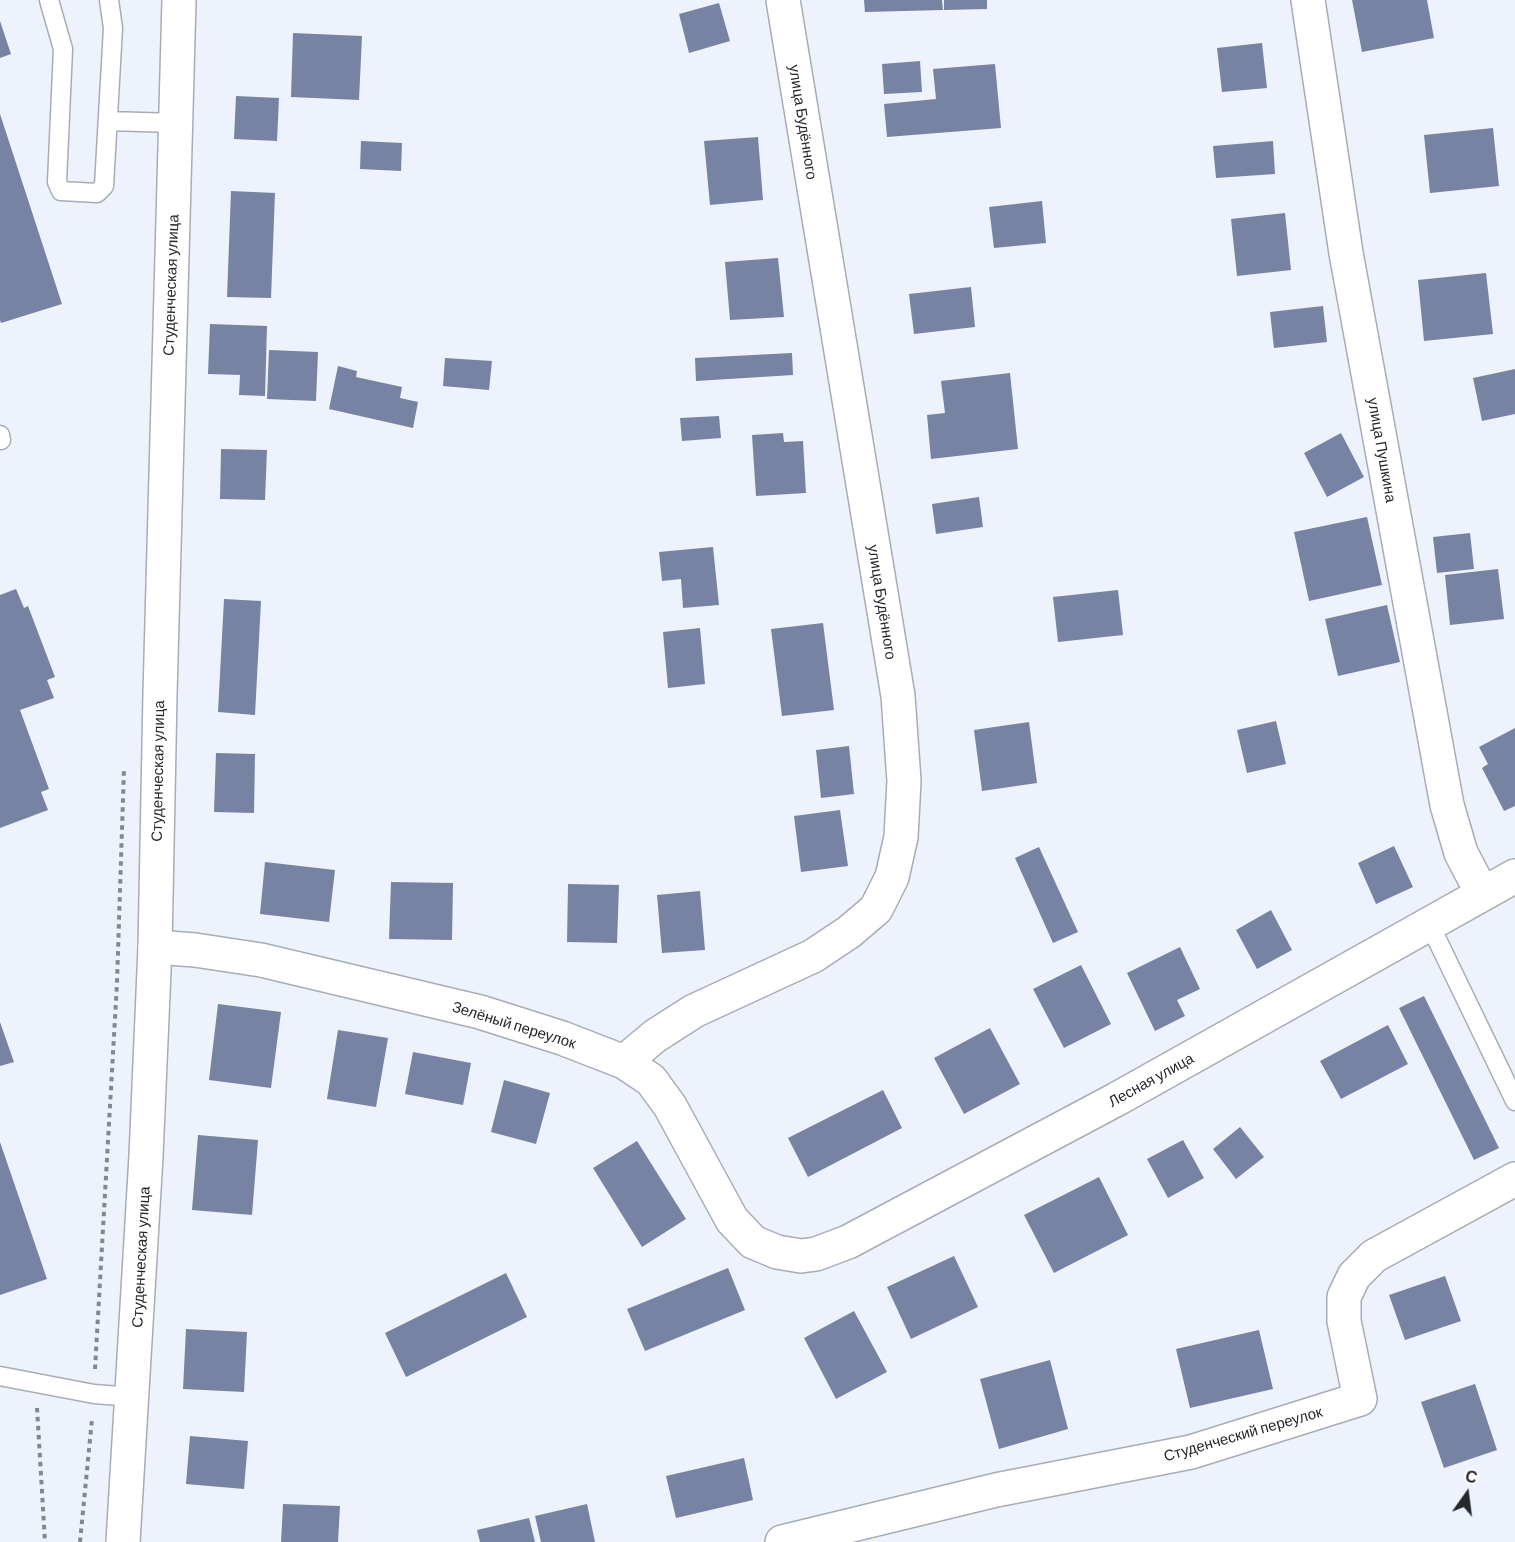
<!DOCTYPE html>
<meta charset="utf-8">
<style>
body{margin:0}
#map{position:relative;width:1515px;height:1542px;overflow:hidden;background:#eef2fc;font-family:Barlow,sans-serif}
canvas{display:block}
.north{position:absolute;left:1437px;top:1464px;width:60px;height:60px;-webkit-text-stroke:4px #fff;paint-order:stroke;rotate:14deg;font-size:16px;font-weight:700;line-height:24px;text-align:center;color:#25272a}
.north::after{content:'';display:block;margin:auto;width:21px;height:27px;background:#25272a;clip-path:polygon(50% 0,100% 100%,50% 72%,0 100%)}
</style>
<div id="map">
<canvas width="1515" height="1542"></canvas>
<div class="north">С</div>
</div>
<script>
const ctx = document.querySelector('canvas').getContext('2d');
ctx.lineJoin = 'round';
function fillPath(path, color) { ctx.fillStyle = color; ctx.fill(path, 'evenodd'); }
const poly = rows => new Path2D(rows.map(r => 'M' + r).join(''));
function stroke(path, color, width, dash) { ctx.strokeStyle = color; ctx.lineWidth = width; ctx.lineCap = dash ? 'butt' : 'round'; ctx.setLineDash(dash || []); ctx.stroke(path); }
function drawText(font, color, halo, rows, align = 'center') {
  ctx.font = font + ' Barlow,sans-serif'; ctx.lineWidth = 4.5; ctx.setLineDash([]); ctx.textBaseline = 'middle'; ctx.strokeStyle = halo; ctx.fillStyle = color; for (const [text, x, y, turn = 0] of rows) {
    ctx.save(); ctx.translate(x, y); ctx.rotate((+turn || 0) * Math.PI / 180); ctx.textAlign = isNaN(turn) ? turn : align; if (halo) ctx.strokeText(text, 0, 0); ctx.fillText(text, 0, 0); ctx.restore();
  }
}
const building = poly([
 [864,0,942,0,943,10,865,12],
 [944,0,987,0,987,9,944,10],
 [1352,0,1427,0,1434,38,1362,52],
 [719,3,730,41,689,53,679,14],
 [0,21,11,54,0,58],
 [293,33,362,36,359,100,291,97],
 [1262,43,1267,88,1222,92,1217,48],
 [920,61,922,92,884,94,882,64],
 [995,64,1001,128,887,137,884,104,936,99,933,69],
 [236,96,279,98,277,141,234,139],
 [0,114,62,304,1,323,0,320],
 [1493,128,1499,186,1430,193,1424,135],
 [758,137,763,200,710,205,704,141],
 [361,141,402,143,401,171,360,169],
 [1273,141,1275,174,1216,178,1213,146],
 [231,191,275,193,271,298,227,297],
 [1042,201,1046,243,994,248,989,207],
 [1285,213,1291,270,1237,276,1231,219],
 [778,258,784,317,730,320,725,262],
 [1486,273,1493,334,1424,341,1418,280],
 [971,287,975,327,914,334,909,294],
 [1323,306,1327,342,1274,348,1270,312],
 [210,324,267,326,265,396,239,395,240,375,208,374],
 [269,350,318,352,316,401,267,399],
 [792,353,793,375,696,381,695,358],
 [445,358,492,361,489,390,443,386],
 [338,366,357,371,356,377,402,387,400,398,418,402,413,428,329,409],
 [1515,369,1515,414,1482,421,1473,378],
 [1010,373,1018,449,931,459,927,415,945,413,941,381],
 [719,416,721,438,682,441,680,418],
 [783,433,784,442,803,441,806,493,756,496,752,435],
 [1341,433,1364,477,1327,497,1304,453],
 [221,449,267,450,265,500,220,499],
 [979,497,983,527,936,534,932,504],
 [1367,517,1382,585,1309,601,1294,532],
 [1470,533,1474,569,1437,573,1433,537],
 [713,547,719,605,683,608,681,579,662,581,659,552],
 [1498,569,1504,619,1450,625,1445,575],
 [16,589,24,608,28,606,55,677,47,680,54,698,20,710,49,789,41,792,48,810,0,828,0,595],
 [1118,590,1123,635,1058,642,1053,597],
 [224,599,261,601,255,715,218,712],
 [1387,605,1400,662,1338,676,1325,619],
 [823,623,834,710,782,716,771,629],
 [700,628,705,684,668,688,663,632],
 [1276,721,1286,764,1247,773,1237,730],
 [1029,722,1037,783,982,791,974,730],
 [1515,728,1515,806,1504,811,1482,768,1488,764,1479,747],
 [849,746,854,794,821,798,816,750],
 [216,753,255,754,254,813,214,812],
 [840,810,848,866,801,872,794,816],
 [1394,846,1413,887,1376,904,1358,863],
 [1039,847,1078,932,1053,943,1015,858],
 [265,862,335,870,329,922,260,914],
 [391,882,453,883,452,940,389,939],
 [568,884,619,885,617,943,567,942],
 [700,891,705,950,662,953,657,895],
 [1271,910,1292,950,1257,969,1236,930],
 [1180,947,1200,989,1177,1000,1185,1016,1155,1031,1127,973],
 [1081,965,1111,1024,1064,1048,1033,989],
 [1424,996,1499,1148,1474,1160,1399,1008],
 [218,1004,281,1012,271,1088,209,1080],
 [0,1022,14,1062,0,1066],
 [1388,1025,1408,1064,1341,1099,1320,1061],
 [990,1028,1020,1084,964,1114,934,1058],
 [338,1030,388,1038,376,1107,327,1099],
 [413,1052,471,1063,463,1105,405,1094],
 [504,1080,550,1093,536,1144,491,1132],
 [883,1090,902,1128,808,1177,788,1138],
 [1240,1127,1264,1157,1236,1179,1213,1149],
 [198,1135,258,1140,252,1215,192,1210],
 [1183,1140,1204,1178,1168,1198,1147,1159],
 [637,1141,686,1219,642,1247,593,1168],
 [0,1142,47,1279,0,1295],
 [1099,1177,1128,1235,1054,1273,1024,1215],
 [954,1256,978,1307,911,1339,887,1287],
 [728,1268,745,1310,645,1351,627,1309],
 [506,1273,527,1317,406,1377,385,1333],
 [1445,1276,1461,1321,1405,1340,1389,1295],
 [854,1311,887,1372,836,1399,804,1338],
 [186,1329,247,1332,244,1392,183,1389],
 [1259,1330,1273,1389,1190,1408,1176,1349],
 [1050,1360,1068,1429,999,1449,980,1379],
 [1475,1384,1497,1450,1444,1468,1421,1402],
 [190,1436,248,1441,244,1489,186,1484],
 [744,1458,753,1500,676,1518,666,1476],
 [283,1504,340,1506,338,1542,281,1542],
 [587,1504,595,1542,541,1542,535,1516],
 [529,1518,535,1542,480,1542,477,1530]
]);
const path = poly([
 [95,1369,117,983,124,768],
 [37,1408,45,1542],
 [80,1542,92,1419]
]);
const service = poly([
 [49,0,63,49,57,182,61,191,97,193,104,186,113,28,109,0],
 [108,121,175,123],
 [0,435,1,440],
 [1429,923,1515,1101],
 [0,1376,94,1394,133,1397]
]);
const minor = poly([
 [1308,0,1346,253,1447,805,1461,853,1482,893],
 [155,947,195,950,261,960,480,1012,562,1038,624,1062,651,1080,670,1106,732,1220,753,1242,777,1252,801,1256,816,1254,848,1242,1117,1099,1515,876],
 [624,1062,655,1036,694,1011,813,956,849,932,876,909,892,877,901,837,904,781,898,696,783,0],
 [782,1542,996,1490,1191,1452,1360,1399,1344,1321,1344,1297,1354,1276,1374,1256,1515,1179]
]);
const tertiary = poly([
 [123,1542,146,1156,155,947,160,694,179,0]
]);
const streetNames = [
 ["улица Будённого",803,122,81],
 ["Студенческая улица",171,285,-88],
 ["улица Пушкина",1382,450,80],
 ["улица Будённого",882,602,81],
 ["Студенческая улица",158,771,-89],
 ["Зелёный переулок",514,1025,17],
 ["Лесная улица",1151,1080,-29],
 ["Студенческая улица",141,1257,-87],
 ["Студенческий переулок",1243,1434,-16]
];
fillPath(building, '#7783a2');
stroke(service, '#a8acb5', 21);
stroke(minor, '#a8acb5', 36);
stroke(tertiary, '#a8acb5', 36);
stroke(path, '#84878d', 4, [4.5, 4.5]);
stroke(service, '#fff', 18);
stroke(minor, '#fff', 33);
stroke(tertiary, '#fff', 33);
drawText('15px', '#25272a', '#fff', streetNames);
</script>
